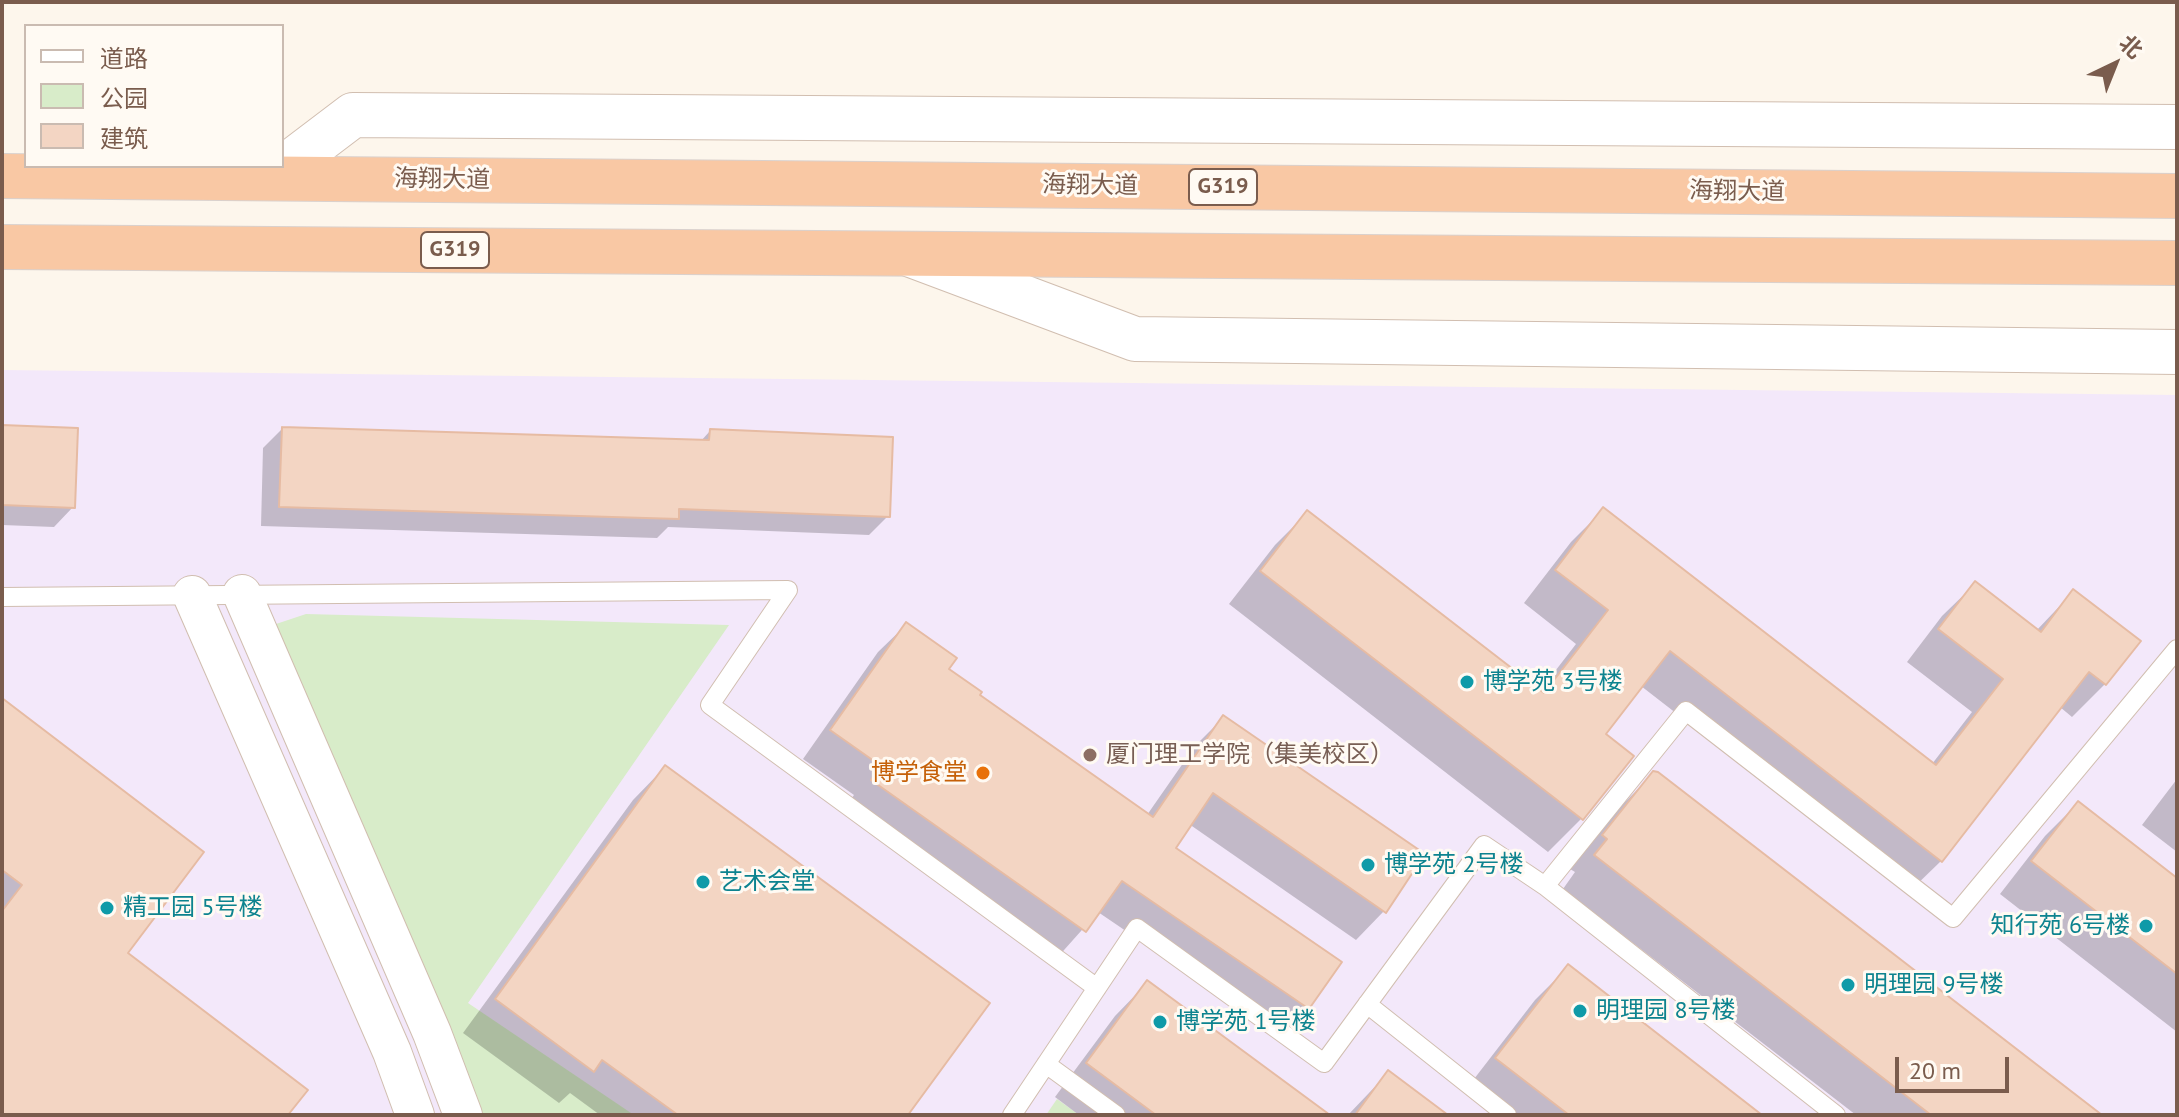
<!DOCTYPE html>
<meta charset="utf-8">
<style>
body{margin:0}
#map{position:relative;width:2179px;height:1117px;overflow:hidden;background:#fdf6ec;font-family:"PT Sans","Noto Sans SC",sans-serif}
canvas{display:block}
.frame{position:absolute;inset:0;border:4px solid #7a5c4d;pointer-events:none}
.legend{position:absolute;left:24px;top:24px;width:260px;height:144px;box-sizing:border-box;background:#fffaf3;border:2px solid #cabbb1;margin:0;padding:10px 14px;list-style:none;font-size:24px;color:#7a5c4d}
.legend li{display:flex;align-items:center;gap:16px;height:40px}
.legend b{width:40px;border:2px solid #cabbb1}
.north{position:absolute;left:2075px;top:24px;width:80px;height:80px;-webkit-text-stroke:6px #fffaf3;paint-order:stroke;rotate:43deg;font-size:22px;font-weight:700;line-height:32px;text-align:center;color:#7a5c4d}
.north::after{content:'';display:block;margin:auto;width:28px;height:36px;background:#7a5c4d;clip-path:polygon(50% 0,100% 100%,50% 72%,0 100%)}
.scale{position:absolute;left:1895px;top:1057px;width:114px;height:36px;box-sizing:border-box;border:4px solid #7a5c4d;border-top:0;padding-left:10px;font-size:24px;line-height:28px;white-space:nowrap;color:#7a5c4d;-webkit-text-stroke:6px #fffaf3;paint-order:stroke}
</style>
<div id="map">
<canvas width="2179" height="1117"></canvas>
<div class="frame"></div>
<ul class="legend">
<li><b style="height:10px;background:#fff"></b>道路</li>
<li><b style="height:22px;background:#d8ecc9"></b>公园</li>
<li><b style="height:22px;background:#f3d5c3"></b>建筑</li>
</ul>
<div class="north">北</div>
<div class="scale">20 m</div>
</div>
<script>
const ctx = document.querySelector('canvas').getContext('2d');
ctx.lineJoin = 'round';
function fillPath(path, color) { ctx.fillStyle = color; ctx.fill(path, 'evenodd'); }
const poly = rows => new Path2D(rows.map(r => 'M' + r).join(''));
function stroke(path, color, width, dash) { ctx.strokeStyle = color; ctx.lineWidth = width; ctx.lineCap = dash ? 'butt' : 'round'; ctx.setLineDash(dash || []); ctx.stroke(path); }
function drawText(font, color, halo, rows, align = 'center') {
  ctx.font = font + ' "PT Sans","Noto Sans SC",sans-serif'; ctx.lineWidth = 6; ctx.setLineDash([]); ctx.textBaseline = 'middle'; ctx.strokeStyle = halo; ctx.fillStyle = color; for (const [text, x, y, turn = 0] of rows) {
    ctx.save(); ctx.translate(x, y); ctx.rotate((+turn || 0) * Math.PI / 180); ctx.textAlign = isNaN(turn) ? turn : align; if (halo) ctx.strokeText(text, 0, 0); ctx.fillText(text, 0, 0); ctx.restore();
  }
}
const education = poly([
 [2,370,2177,395,2177,1115,2,1115]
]);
const green = poly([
 [306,614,729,625,468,1003,634,1115,480,1115,273,625],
 [1057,1099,1079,1115,1046,1115]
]);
const shadow = poly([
 [2,427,73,507,54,527,2,525],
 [282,429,700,442,710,431,888,516,869,535,668,527,657,538,261,526,263,448],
 [1603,510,1932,764,1972,712,1907,662,1942,616,1975,584,2036,631,2073,592,2138,641,2105,684,2072,717,2060,707,1941,861,1908,893,1641,686,1603,735,1631,757,1581,819,1548,852,1229,604,1275,545,1307,513,1539,692,1576,644,1524,603,1571,542],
 [907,624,946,670,977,695,1147,815,1195,746,1223,718,1384,911,1356,940,1189,824,1173,848,1308,1008,1280,1036,1098,912,1056,959,844,809,854,795,803,759,878,652],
 [2,701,125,953,286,1115,2,1115],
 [665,767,906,1115,600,1115,570,1093,559,1103,463,1033,633,800],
 [1653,774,2098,1115,1856,1115,1563,889,1575,872,1570,869,1620,807],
 [2177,779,2177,852,2142,825],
 [2078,803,2177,881,2177,1032,2000,894,2045,836],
 [1568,967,1758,1115,1494,1115,1464,1092,1535,1000],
 [1147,983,1326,1115,1079,1115,1055,1097,1115,1016],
 [1388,1073,1445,1115,1348,1115]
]);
const building = poly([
 [2,425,78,428,75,508,2,505,2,425],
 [282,427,709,440,710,429,893,437,890,517,679,509,679,519,279,507,282,427],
 [1603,507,1936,765,2003,679,1938,629,1975,581,2041,632,2073,589,2141,641,2106,685,2089,672,1942,862,1670,651,1606,734,1634,756,1583,820,1260,571,1307,510,1544,693,1608,610,1555,570,1603,507],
 [906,622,957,658,949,669,982,692,980,695,1153,817,1223,715,1425,854,1386,913,1213,793,1176,848,1342,962,1309,1009,1122,881,1086,932,871,780,881,766,830,730,906,622],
 [2,698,204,852,128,953,308,1090,288,1115,2,1115,2,911,22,885,2,870,2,698],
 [665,765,990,1003,908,1115,678,1115,602,1060,594,1072,495,999,665,765],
 [1653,771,1658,772,2102,1115,1931,1115,1594,855,1607,839,1602,835,1653,771],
 [2078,801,2177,878,2177,974,2031,861,2078,801],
 [1568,964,1762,1115,1569,1115,1495,1058,1568,964],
 [1147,980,1330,1115,1156,1115,1086,1063,1147,980],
 [1388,1070,1448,1115,1355,1115,1388,1070]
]);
const service = poly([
 [2,597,788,590,710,705,1097,988],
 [1545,886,1836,1115],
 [1367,1004,1507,1115],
 [1046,1064,1116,1115],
 [1012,1115,1137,928,1324,1063,1484,845,1545,886,1686,711,1953,918,2177,649]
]);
const minor = poly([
 [242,594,432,1033,463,1115],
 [192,595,392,1052,415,1115]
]);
const tertiary = poly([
 [270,178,353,115,2177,127],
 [911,255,1135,339,2177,352]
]);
const trunk = poly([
 [2,176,2177,196],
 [2,247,2177,263]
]);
const markers = [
 [1467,682,8,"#0f9aa8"],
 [1090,755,8,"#8d6e63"],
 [983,773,8,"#e8710a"],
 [1368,865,8,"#0f9aa8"],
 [703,882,8,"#0f9aa8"],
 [107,908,8,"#0f9aa8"],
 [2146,926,8,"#0f9aa8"],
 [1848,985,8,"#0f9aa8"],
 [1580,1011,8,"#0f9aa8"],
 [1160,1022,8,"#0f9aa8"]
];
const shields = [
 [1223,187,68],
 [455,250,68]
];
const shieldNames = [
 ["G319",1223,187],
 ["G319",455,250]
];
const streetNames = [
 ["海翔大道",442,180,1],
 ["海翔大道",1090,186,1],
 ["海翔大道",1737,192,1]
];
const cultureNames = [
 ["博学苑 3号楼",1483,682],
 ["博学苑 2号楼",1384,865],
 ["艺术会堂",719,882],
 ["精工园 5号楼",123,908],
 ["知行苑 6号楼",2130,926,"right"],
 ["明理园 9号楼",1864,985],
 ["明理园 8号楼",1596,1011],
 ["博学苑 1号楼",1176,1022]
];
const educationNames = [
 ["厦门理工学院（集美校区）",1106,755]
];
const foodNames = [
 ["博学食堂",967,773]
];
fillPath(education, '#f3e8fa');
fillPath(green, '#d8ecc9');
fillPath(shadow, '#0003');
fillPath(building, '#f3d5c3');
stroke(building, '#e6bba3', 2);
stroke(service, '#d1beb0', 20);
stroke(minor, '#d1beb0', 40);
stroke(tertiary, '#d1beb0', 46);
stroke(trunk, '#dad1cd', 46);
stroke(service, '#fff', 18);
stroke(minor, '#fff', 38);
stroke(tertiary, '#fff', 44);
stroke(trunk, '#f9c8a4', 44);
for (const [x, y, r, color] of markers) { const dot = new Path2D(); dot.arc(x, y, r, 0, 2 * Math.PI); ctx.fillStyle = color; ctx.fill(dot); stroke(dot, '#fffaf3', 3); }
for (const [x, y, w] of shields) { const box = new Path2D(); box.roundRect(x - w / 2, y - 18, w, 36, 6); ctx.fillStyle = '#fffaf3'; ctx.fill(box); stroke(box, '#7a5c4d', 2); }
drawText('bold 22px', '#7a5c4d', null, shieldNames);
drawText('24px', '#7a5c4d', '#fffaf3', streetNames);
drawText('24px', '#0d838f', '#fffaf3', cultureNames, 'left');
drawText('24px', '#785e54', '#fffaf3', educationNames, 'left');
drawText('24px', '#c56008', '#fffaf3', foodNames, 'right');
</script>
